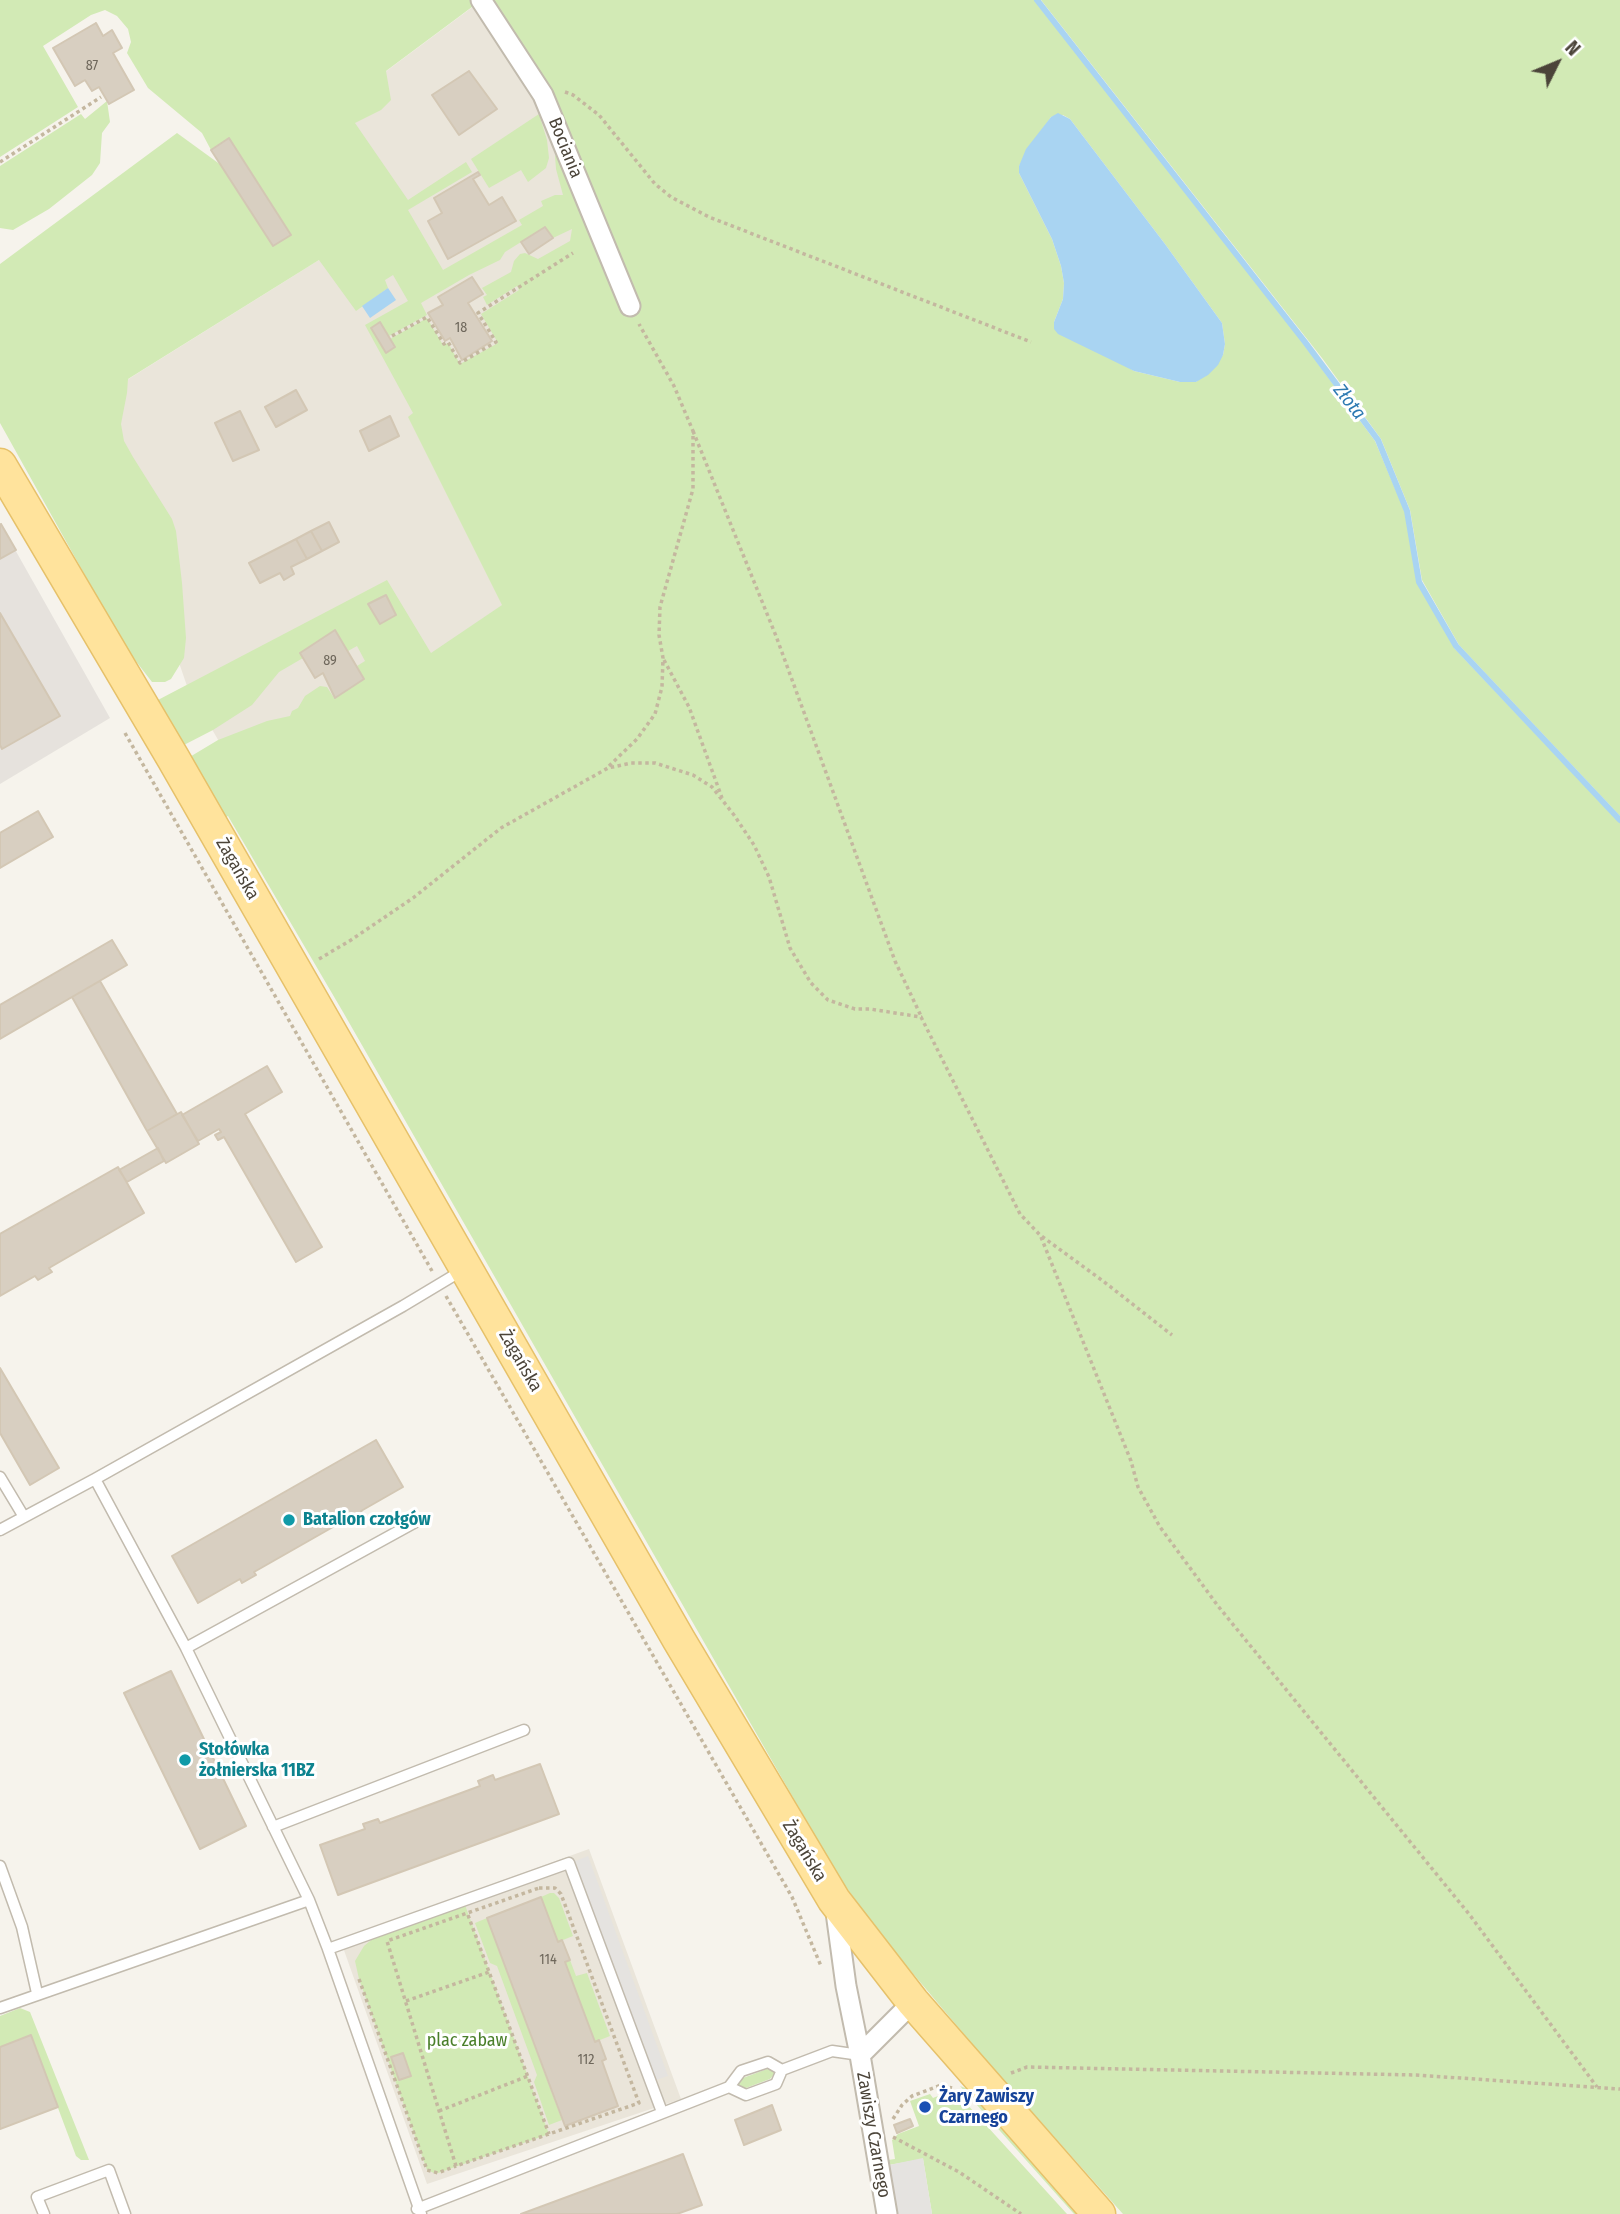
<!DOCTYPE html>
<meta charset="utf-8">
<style>
body{margin:0}
#map{position:relative;width:1620px;height:2214px;overflow:hidden;background:#f6f3ec;font-family:"Fira Sans Condensed",sans-serif}
canvas{display:block}
.north{position:absolute;left:1522px;top:28px;width:70px;height:70px;-webkit-text-stroke:5px #fff;paint-order:stroke;rotate:47deg;font-size:19px;font-weight:700;line-height:28px;text-align:center;color:#4b4439}
.north::after{content:'';display:block;margin:auto;width:24px;height:32px;background:#4b4439;clip-path:polygon(50% 0,100% 100%,50% 72%,0 100%)}
</style>
<div id="map">
<canvas width="1620" height="2214"></canvas>
<div class="north">N</div>
</div>
<script>
const ctx = document.querySelector('canvas').getContext('2d');
ctx.lineJoin = 'round';
function fillPath(path, color) { ctx.fillStyle = color; ctx.fill(path, 'evenodd'); }
const poly = rows => new Path2D(rows.map(r => 'M' + r).join(''));
function stroke(path, color, width, dash) { ctx.strokeStyle = color; ctx.lineWidth = width; ctx.lineCap = dash ? 'butt' : 'round'; ctx.setLineDash(dash || []); ctx.stroke(path); }
function drawText(font, color, halo, rows, align = 'center') {
  ctx.font = font + ' "Fira Sans Condensed",sans-serif'; ctx.lineWidth = 6; ctx.setLineDash([]); ctx.textBaseline = 'middle'; ctx.strokeStyle = halo; ctx.fillStyle = color; for (const [text, x, y, turn = 0] of rows) {
    ctx.save(); ctx.translate(x, y); ctx.rotate((+turn || 0) * Math.PI / 180); ctx.textAlign = isNaN(turn) ? turn : align; if (halo) ctx.strokeText(text, 0, 0); ctx.fillText(text, 0, 0); ctx.restore();
  }
}
const residential = poly([
 [482,0,543,95,623,290,503,605,243,783,187,686,90,403,319,260,342,104],
 [589,1849,681,2099,427,2184,340,1939]
]);
const industrial = poly([
 [0,523,110,718,0,784]
]);
const green = poly([
 [0,0,475,0,472,7,386,71,391,100,381,110,355,123,408,200,466,162,472,172,408,210,443,270,522,225,519,220,543,206,541,201,555,195,563,195,556,169,555,156,559,152,541,79,493,0,1034,0,1288,323,1375,441,1405,512,1417,581,1455,649,1620,823,1620,2214,1123,2214,990,2065,883,1938,838,1876,343,1012,228,816,223,819,188,758,218,740,267,721,290,716,292,711,298,708,305,696,320,686,327,687,334,698,364,679,357,666,365,661,357,646,348,651,335,630,301,652,303,658,279,672,252,705,213,730,182,746,156,701,387,580,431,653,502,605,408,417,413,413,365,325,408,301,393,275,385,280,388,288,356,311,319,260,128,379,127,393,121,424,124,441,133,457,172,519,176,531,182,583,186,638,184,658,171,679,165,682,152,682,125,647,0,423,0,264,177,133,221,165,273,246,290,235,229,138,211,150,202,133,148,88,127,53,131,42,128,29,117,16,105,10,91,15,43,46,78,107,0,157],
 [1063,115,1070,119,1165,244,1222,323,1225,344,1223,355,1196,382,1180,382,1134,371,1054,322,1063,299,1064,283,1061,266,1052,239,1019,173,1019,166,1023,159,1051,117],
 [545,227,553,238,572,229,570,241,538,259,525,253,520,254,514,261,511,272,482,288,487,295,483,297,487,305,517,286,519,290,481,314,498,343,460,364,448,343,443,345,427,318,390,339,395,347,386,353,371,328,380,322,389,336,427,315,421,303,469,275,500,260,505,252],
 [1041,0,1620,0,1620,816,1459,645,1422,580,1410,510,1381,439,1322,358],
 [107,101,110,122,102,133,100,163,92,175,49,209,13,230,0,228,0,166,81,114,85,119],
 [539,114,547,140,549,158,546,168,528,182,521,170,489,188,471,159],
 [550,1893,554,1893,559,1898,573,1936,558,1942,541,1897],
 [465,1905,549,2134,438,2173,434,2173,427,2170,359,1979,355,1961,364,1946,376,1936],
 [487,1918,562,2120,549,2125,534,2082,537,2075,497,1966,490,1963,475,1923],
 [570,1960,576,1976,587,1973,610,2036,595,2042,565,1962],
 [20,2008,30,2012,89,2160,81,2160,76,2156,31,2036,0,2047,0,2016],
 [767,2069,776,2072,770,2079,746,2088,736,2085,743,2078],
 [960,2086,970,2090,1086,2214,1074,2214],
 [941,2089,955,2091,1067,2214,932,2214,923,2159,889,2165,888,2160,895,2159,892,2140,898,2134,919,2126,910,2101,930,2094,933,2098,943,2094]
]);
const parking = poly([
 [588,1856,668,2076,653,2081,573,1862],
 [923,2158,932,2214,897,2214,889,2165]
]);
const water = poly([
 [1058,113,1070,119,1165,244,1222,323,1225,344,1223,355,1218,365,1208,375,1196,382,1180,382,1134,371,1058,334,1054,329,1054,322,1063,299,1064,283,1061,266,1052,239,1019,173,1019,166,1026,149,1051,117],
 [388,288,396,300,370,318,362,306]
]);
const stream = poly([
 [1037,0,1305,342,1378,440,1407,511,1419,582,1456,646,1620,820]
]);
const building = poly([
 [96,23,103,36,112,30,122,48,113,53,134,90,109,104,99,87,92,91,85,80,75,86,53,48,96,23],
 [469,71,497,109,459,135,432,95,469,71],
 [229,138,291,235,273,246,211,150,229,138],
 [478,172,480,175,473,179,489,205,502,197,516,221,448,259,428,221,442,213,434,198,478,172],
 [545,227,553,238,529,254,521,242,545,227],
 [472,277,483,294,468,303,492,341,462,360,450,338,445,341,428,313,443,305,438,297,472,277],
 [380,322,395,347,386,353,371,328,380,322],
 [296,390,307,410,276,427,265,407,296,390],
 [240,411,259,450,233,461,215,423,240,411],
 [390,416,399,436,369,451,360,431,390,416],
 [329,522,339,542,322,551,311,531,329,522],
 [1,524,16,550,0,559,0,525,1,524],
 [311,531,322,551,307,559,296,539,311,531],
 [296,539,307,559,291,567,294,574,284,580,280,573,260,583,249,563,296,539],
 [386,595,396,615,380,624,368,604,386,595],
 [0,613,60,716,2,749,0,745,0,613],
 [335,630,364,679,335,698,323,673,315,678,300,653,335,630],
 [38,811,53,837,0,868,0,833,38,811],
 [112,940,127,965,0,1039,0,1005,112,940],
 [100,981,177,1114,147,1131,72,997,100,981],
 [267,1066,282,1092,245,1114,322,1247,296,1262,224,1137,218,1140,215,1135,221,1132,219,1129,198,1141,182,1115,267,1066],
 [181,1112,199,1144,166,1163,147,1131,181,1112],
 [158,1148,164,1161,127,1182,119,1170,158,1148],
 [118,1167,144,1213,49,1268,52,1272,38,1280,35,1276,0,1296,0,1234,118,1167],
 [0,1368,59,1468,30,1485,0,1433,0,1368],
 [376,1440,403,1487,361,1511,363,1515,349,1522,347,1519,254,1572,256,1575,242,1583,240,1579,198,1603,172,1556,376,1440],
 [171,1671,246,1826,200,1849,124,1693,171,1671],
 [540,1764,559,1814,338,1895,320,1845,365,1829,363,1824,378,1819,380,1823,480,1786,478,1781,493,1775,495,1780,540,1764],
 [541,1897,558,1942,562,1940,570,1960,565,1962,595,2042,599,2040,606,2059,602,2061,618,2106,565,2126,487,1918,541,1897],
 [31,2035,58,2107,0,2129,0,2047,31,2035],
 [403,2053,411,2076,399,2080,391,2057,403,2053],
 [772,2105,781,2130,744,2145,735,2120,772,2105],
 [910,2119,913,2126,897,2133,894,2125,910,2119],
 [683,2154,702,2205,677,2214,521,2214,683,2154]
]);
const path = poly([
 [565,92,573,95,599,115,655,184,671,197,709,217,1031,342],
 [0,162,101,97],
 [392,336,427,317,444,344,448,342,460,363,496,342,478,313,573,253],
 [693,431,776,636,895,961,921,1016],
 [664,660,689,707,722,798],
 [125,733,432,1271],
 [609,766,637,739,655,714,662,687,663,658,659,635,660,607,693,489,693,431,674,386,639,324],
 [319,959,351,940,413,898,501,828,608,768,631,763,655,763,693,775,712,787,734,815,754,845,769,877,790,948,811,983,828,1000,855,1009,870,1009,921,1017,1020,1214,1040,1235,1103,1281,1172,1335],
 [1041,1237,1131,1461,1138,1487,1160,1527,1218,1606,1469,1914,1597,2087],
 [446,1296,792,1897,821,1966],
 [539,1888,555,1888,561,1894,639,2103,456,2166,387,1941,539,1888],
 [468,1915,549,2134],
 [359,1979,427,2170,438,2173,456,2166],
 [406,2001,489,1972],
 [1011,2073,1027,2067,1416,2075,1620,2089],
 [439,2111,528,2076],
 [893,2119,902,2105,912,2096,941,2085,952,2088],
 [893,2137,959,2172,1021,2214]
]);
const lane = poly([
 [0,1477,24,1517],
 [95,1479,186,1648,309,1900,328,1949],
 [0,1530,95,1479,403,1306,463,1270],
 [186,1648,419,1520],
 [273,1827,524,1730],
 [0,1866,22,1927,37,1993],
 [0,2008,309,1900],
 [729,2087,746,2095,776,2084,782,2070,832,2051,860,2055],
 [417,2209,729,2087,741,2071,768,2062,782,2070],
 [44,2214,37,2197,109,2170,125,2214],
 [421,2214,328,1949,569,1863,662,2112]
]);
const street = poly([
 [481,0,543,95,630,306],
 [835,1905,846,1986,860,2055],
 [887,2214,860,2055,913,2002]
]);
const primary = poly([
 [0,465,173,758,679,1640,834,1900,913,2002,1099,2214]
]);
const markers = [
 [289,1520,7,"#0f9aa8"],
 [185,1760,7,"#0f9aa8"],
 [925,2107,7,"#1a4fb4"]
];
const numberNames = [
 ["87",92,66],
 ["18",461,328],
 ["89",330,661],
 ["114",548,1960],
 ["112",586,2060]
];
const streetNames = [
 ["Bociania",565,148,68],
 ["Żagańska",237,869,60],
 ["Żagańska",520,1361,60],
 ["Żagańska",804,1851,59],
 ["Zawiszy Czarnego",873,2135,80]
];
const cultureNames = [
 ["Batalion czołgów",303,1520],
 ["Stołówka",199,1750],
 ["żołnierska 11BZ",199,1771]
];
const parkNames = [
 ["plac zabaw",467,2041]
];
const transitNames = [
 ["Żary Zawiszy",939,2097],
 ["Czarnego",939,2118]
];
const waterNames = [
 ["Złota",1349,402,52]
];
fillPath(residential, '#eae5da');
fillPath(industrial, '#e6e2dd');
fillPath(green, '#d2eab5');
fillPath(parking, '#e5e3e0');
fillPath(water, '#a9d4f2');
stroke(stream, '#a9d4f2', 6);
fillPath(building, '#d8cfc1');
stroke(building, '#d3c7b4', 2);
stroke(lane, '#c2bbae', 13);
stroke(street, '#c2bbae', 23);
stroke(primary, '#e6c16a', 35);
stroke(path, '#c4b79f', 3.5, [3.5, 3.5]);
stroke(lane, '#fff', 10);
stroke(street, '#fff', 19);
stroke(primary, '#ffe39c', 32);
for (const [x, y, r, color] of markers) { const dot = new Path2D(); dot.arc(x, y, r, 0, 2 * Math.PI); ctx.fillStyle = color; ctx.fill(dot); stroke(dot, '#fff', 2.5); }
drawText('14px', '#6e675b', null, numberNames);
drawText('18px', '#4b4439', '#fff', streetNames);
drawText('bold 18px', '#0d838f', '#fff', cultureNames, 'left');
drawText('18px', '#4a7f2a', '#fff', parkNames);
drawText('bold 18px', '#164399', '#fff', transitNames, 'left');
drawText('italic 19px', '#2e7ab2', '#fff', waterNames);
</script>
